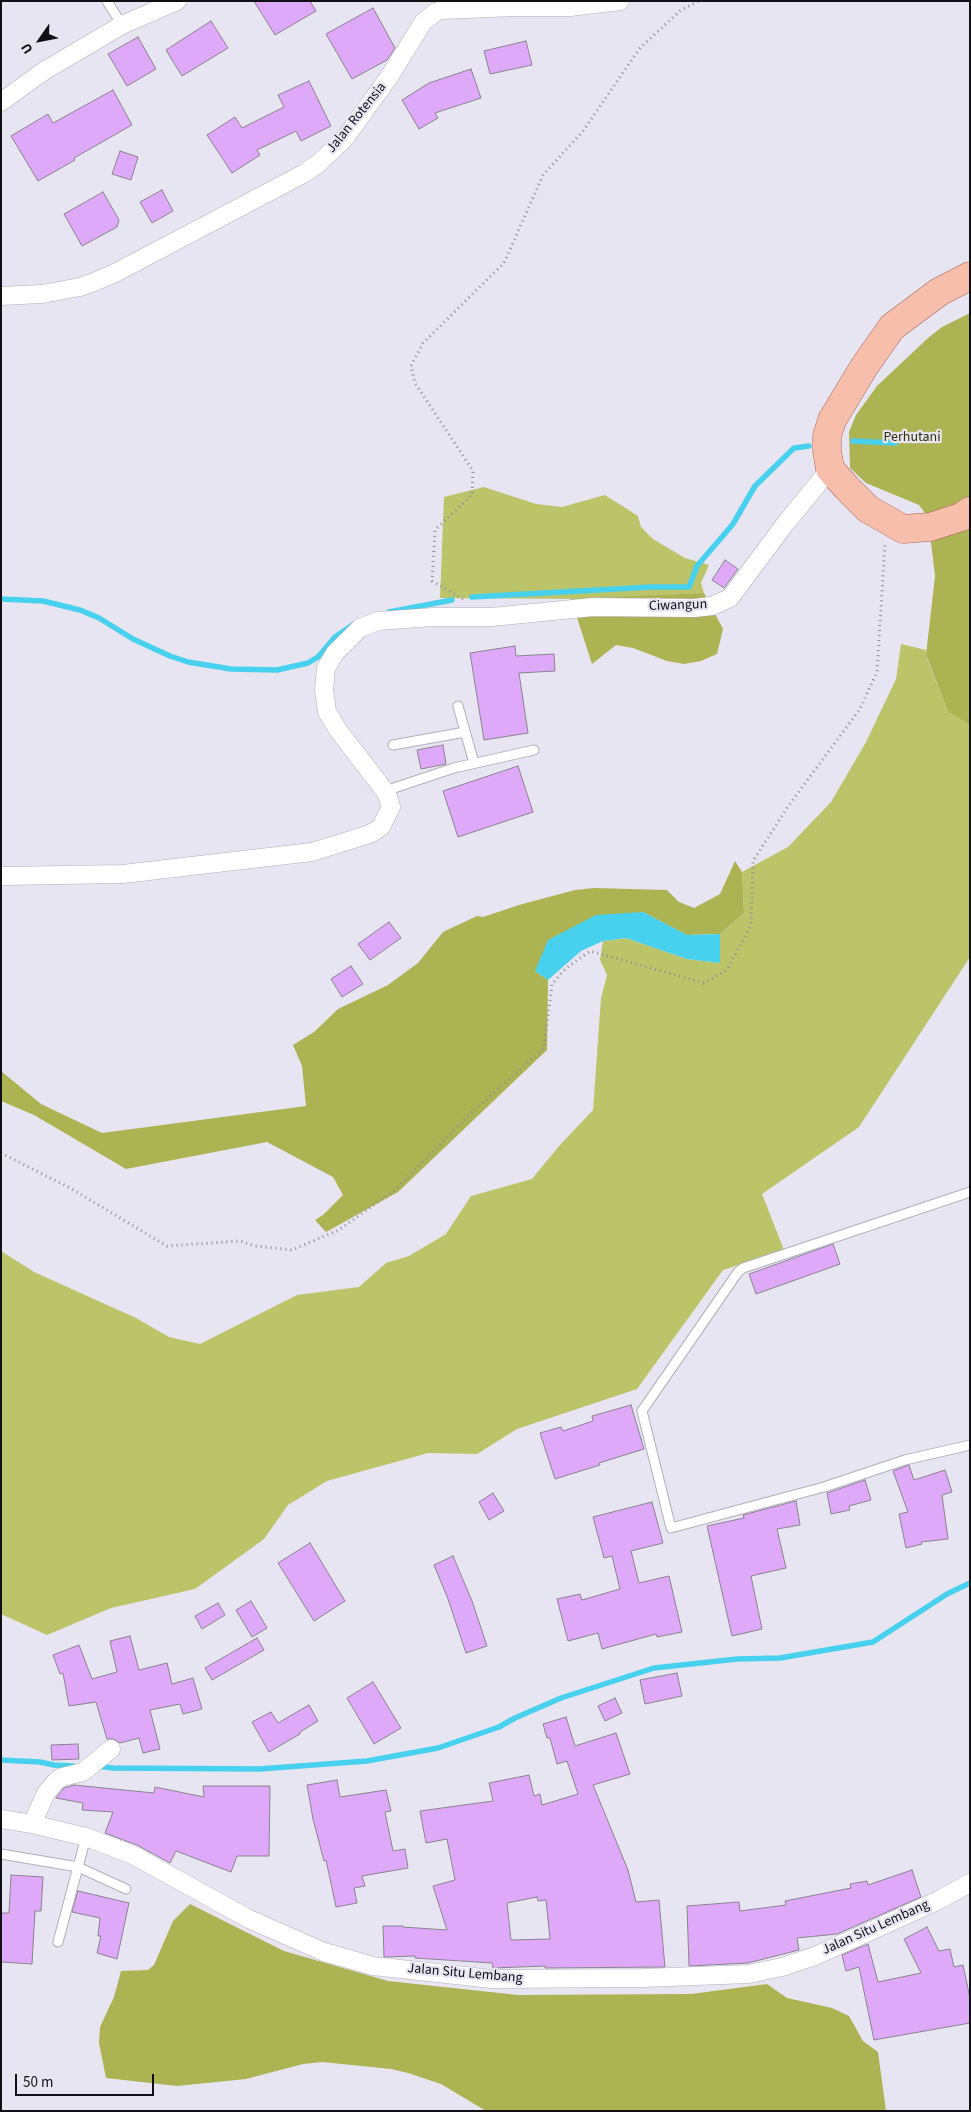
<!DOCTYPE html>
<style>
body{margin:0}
#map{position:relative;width:971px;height:2112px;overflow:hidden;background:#e8e5f2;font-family:"Source Sans 3",sans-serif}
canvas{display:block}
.frame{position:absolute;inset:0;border:2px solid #100f13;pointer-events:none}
.north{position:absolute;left:15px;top:15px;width:50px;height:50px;-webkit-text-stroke:4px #e8e5f2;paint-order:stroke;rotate:237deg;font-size:14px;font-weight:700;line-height:20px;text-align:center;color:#100f13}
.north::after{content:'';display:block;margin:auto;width:18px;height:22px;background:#100f13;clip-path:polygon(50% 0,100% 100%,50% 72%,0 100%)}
.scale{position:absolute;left:15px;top:2074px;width:139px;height:22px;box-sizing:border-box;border:2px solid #100f13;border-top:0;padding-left:6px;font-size:15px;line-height:18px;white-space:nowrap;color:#100f13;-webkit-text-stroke:4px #e8e5f2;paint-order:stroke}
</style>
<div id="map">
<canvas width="971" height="2112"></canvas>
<div class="frame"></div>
<div class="north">U</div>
<div class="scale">50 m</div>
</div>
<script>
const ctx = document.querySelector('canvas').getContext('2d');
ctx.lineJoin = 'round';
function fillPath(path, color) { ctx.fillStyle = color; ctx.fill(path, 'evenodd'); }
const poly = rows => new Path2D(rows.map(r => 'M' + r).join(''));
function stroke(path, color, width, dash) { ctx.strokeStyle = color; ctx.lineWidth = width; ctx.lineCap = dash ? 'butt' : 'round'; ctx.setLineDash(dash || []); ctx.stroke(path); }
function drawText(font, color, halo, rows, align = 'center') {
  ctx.font = font + ' "Source Sans 3",sans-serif'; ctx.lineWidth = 4.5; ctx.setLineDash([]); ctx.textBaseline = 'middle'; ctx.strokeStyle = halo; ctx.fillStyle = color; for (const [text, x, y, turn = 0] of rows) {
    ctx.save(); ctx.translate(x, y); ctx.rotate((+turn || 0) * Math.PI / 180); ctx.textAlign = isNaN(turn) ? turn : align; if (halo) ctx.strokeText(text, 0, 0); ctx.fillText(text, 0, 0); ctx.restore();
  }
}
const green = poly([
 [484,487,536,504,562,507,605,495,638,516,641,527,653,539,685,558,709,565,701,583,704,593,591,599,440,598,444,497],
 [901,644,926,650,927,659,948,712,970,725,970,957,859,1127,762,1194,784,1250,723,1270,637,1389,517,1429,477,1454,428,1453,327,1481,288,1505,264,1539,195,1589,111,1608,47,1635,1,1614,1,1251,34,1272,136,1318,169,1337,200,1344,297,1295,359,1287,386,1263,409,1256,446,1234,471,1196,532,1179,559,1146,593,1110,601,998,607,975,600,960,603,941,626,938,687,959,720,963,720,934,744,913,742,872,788,847,831,802,866,742,896,679]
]);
const forest = poly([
 [970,313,970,725,948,712,926,655,935,576,928,517,919,505,866,483,850,468,849,432,856,415,877,386,928,338,942,327],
 [704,593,723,629,717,654,701,661,684,664,667,661,633,648,616,645,592,664,571,599],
 [735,861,742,872,744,913,720,934,687,935,643,912,535,971,548,980,547,1050,398,1192,326,1232,315,1220,323,1215,343,1195,333,1177,267,1142,126,1169,34,1115,1,1101,1,1071,41,1104,102,1133,306,1106,302,1066,293,1045,314,1032,338,1009,388,985,418,963,443,932,477,916,483,917,519,905,575,890,594,888,667,890,679,902,694,908,720,894],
 [190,1904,284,1951,388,1981,518,1995,691,1994,767,1984,787,1998,832,2008,849,2016,863,2041,878,2052,886,2111,486,2111,441,2084,408,2073,391,2069,322,2062,303,2064,246,2079,177,2086,106,2078,99,2043,100,2027,114,1997,121,1971,148,1970,154,1965,173,1921]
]);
const water = poly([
 [643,912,687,935,720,934,720,963,687,959,626,938,603,941,581,951,548,980,535,971,548,940,596,915]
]);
const stream = poly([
 [853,441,895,443],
 [472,597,651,587,689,587,697,566,733,524,755,486,794,448,809,446],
 [1,599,43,601,80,610,99,618,133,639,170,656,188,662,231,669,277,670,308,663,318,657,335,637,354,624],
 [389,612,452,600],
 [1,1760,40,1762,54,1765,73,1766],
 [97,1766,113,1768,259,1769,367,1761,438,1748,499,1727,515,1718,561,1698,654,1668,737,1659,780,1658,873,1642,947,1594,970,1583]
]);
const building = poly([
 [254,1,310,1,316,11,275,35,254,1],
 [373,8,395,48,387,60,352,79,326,34,373,8],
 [211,21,228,48,182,76,166,50,211,21],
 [138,37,156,69,127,86,108,54,138,37],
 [526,41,532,65,490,74,484,51,526,41],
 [471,69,481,98,435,113,438,118,419,129,402,100,429,83,471,69],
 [309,81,331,126,301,141,296,131,257,150,260,155,232,173,207,135,235,117,242,128,284,107,278,95,309,81],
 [113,90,132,125,74,158,75,160,38,181,11,136,48,114,53,123,113,90],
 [120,151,138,157,131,180,112,174,120,151],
 [162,190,173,211,152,223,140,202,162,190],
 [103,192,119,220,117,227,82,246,64,214,103,192],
 [725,560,738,569,724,588,712,580,725,560],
 [515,646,516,656,554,654,555,671,519,673,528,733,484,740,470,653,515,646],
 [443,745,446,764,421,769,417,750,443,745],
 [518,766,533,812,458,837,443,791,518,766],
 [389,922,401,938,370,960,358,944,389,922],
 [351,966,363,984,342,997,331,979,351,966],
 [833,1244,840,1264,756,1294,749,1274,833,1244],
 [631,1405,644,1449,599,1463,600,1465,555,1479,540,1433,561,1427,563,1431,593,1421,592,1416,631,1405],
 [909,1465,914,1480,945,1470,952,1492,942,1495,948,1539,921,1542,922,1544,906,1548,899,1514,908,1512,893,1471,909,1465],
 [865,1480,871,1500,849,1506,850,1510,831,1514,827,1493,865,1480],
 [493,1493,504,1511,489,1520,479,1502,493,1493],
 [796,1501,800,1525,777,1529,786,1568,751,1576,762,1629,732,1636,707,1526,744,1518,743,1515,796,1501],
 [652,1502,663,1543,631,1551,639,1583,669,1576,682,1632,657,1637,656,1634,602,1649,598,1633,568,1641,557,1599,580,1594,582,1600,620,1589,612,1556,604,1558,593,1517,652,1502],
 [310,1543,345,1601,314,1621,278,1563,310,1543],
 [453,1556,472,1601,487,1646,466,1653,448,1599,434,1565,453,1556],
 [251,1601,267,1628,252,1637,236,1610,251,1601],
 [218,1603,225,1615,202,1629,195,1616,218,1603],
 [130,1636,139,1670,167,1663,172,1684,193,1678,202,1709,183,1714,180,1704,150,1710,160,1749,143,1753,139,1738,120,1743,114,1739,107,1739,96,1702,69,1706,63,1673,60,1674,53,1655,79,1645,92,1679,117,1672,110,1641,130,1636],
 [257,1638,264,1650,212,1680,205,1668,257,1638],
 [677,1673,682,1696,645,1704,640,1680,677,1673],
 [373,1682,401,1728,374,1744,347,1698,373,1682],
 [615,1698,622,1713,605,1721,598,1706,615,1698],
 [309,1705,318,1721,300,1732,300,1734,269,1752,252,1722,271,1712,278,1723,309,1705],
 [566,1717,575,1746,616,1733,630,1774,593,1785,628,1870,636,1902,659,1900,665,1967,545,1968,545,1966,493,1968,492,1963,415,1958,415,1956,384,1957,383,1926,403,1926,403,1927,447,1930,433,1886,455,1880,447,1839,426,1843,420,1811,493,1801,489,1783,529,1775,534,1796,540,1794,542,1805,578,1794,567,1761,557,1764,550,1738,547,1738,543,1724,566,1717],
 [537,1897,538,1901,546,1900,550,1939,511,1940,507,1903,537,1897],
 [78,1744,79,1759,52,1760,51,1745,78,1744],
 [337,1780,340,1797,386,1790,391,1811,385,1812,393,1851,405,1849,408,1868,362,1876,365,1886,354,1888,357,1903,336,1907,326,1860,324,1861,313,1819,307,1785,337,1780],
 [74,1785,154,1793,155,1787,204,1797,203,1786,270,1786,269,1856,237,1856,231,1872,176,1851,170,1863,137,1845,105,1833,113,1812,82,1810,83,1803,56,1798,64,1788,74,1785],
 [912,1870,921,1897,837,1934,797,1938,799,1950,748,1963,689,1966,687,1906,739,1902,740,1911,786,1905,785,1901,851,1888,850,1884,867,1881,868,1885,912,1870],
 [11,1875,43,1877,41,1911,35,1911,32,1964,1,1962,1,1913,9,1913,11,1875],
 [78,1891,129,1903,117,1959,97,1953,101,1936,98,1936,100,1918,72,1912,78,1891],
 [927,1927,939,1951,950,1949,954,1967,963,1965,970,1998,970,2023,874,2040,859,1967,846,1971,842,1955,868,1944,878,1982,921,1973,904,1939,927,1927]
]);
const path = poly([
 [463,599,432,581,435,530,472,495,473,471,415,383,411,366,423,343,504,263,543,175,583,131,640,48,681,10,699,1],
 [1,1153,70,1188,167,1246,240,1241,255,1246,292,1250,339,1230,396,1189,470,1114,544,1048,552,984,565,969,590,951,704,983,727,970,751,925,753,861,789,805,860,709,877,672,885,544]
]);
const service = poly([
 [107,1,122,25],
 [458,706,474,763],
 [393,745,465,732],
 [387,794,394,788,454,768,534,750],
 [970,1192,743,1268,738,1272,642,1411,671,1528,824,1487,905,1460,970,1445],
 [1,1854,78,1867,126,1889],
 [58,1942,86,1837]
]);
const minor = poly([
 [1,102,44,71,122,25,177,1],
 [1,296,42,294,80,287,94,282,115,273,303,174,319,163,345,138,389,77,424,21,436,12,442,10,514,7,570,7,620,1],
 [1,876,123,874,200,865,312,852,370,834,381,827,391,807,387,794,338,730,327,712,324,690,326,668,335,653,360,628,378,621,433,617,492,617,593,607,694,608,712,606,730,598,785,524,830,469],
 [1,1819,32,1824,86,1837,133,1855,249,1919,324,1952,373,1966,492,1979,643,1978,749,1974,782,1967,815,1956,937,1901,970,1883],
 [32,1824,46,1793,57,1780,62,1777,83,1772,111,1749]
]);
const primary = poly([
 [970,276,939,292,892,327,864,367,832,420,827,436,827,450,830,469,847,488,868,509,903,529,930,527,961,517,970,511]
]);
const streetNames = [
 ["Jalan Rotensia",357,118,-51],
 ["Ciwangun",678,606,-2],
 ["Jalan Situ Lembang",876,1928,-24],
 ["Jalan Situ Lembang",465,1974,5]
];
const parkNames = [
 ["Perhutani",912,438]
];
fillPath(green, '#bbc469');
fillPath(forest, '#abb352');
fillPath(water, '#47d1ee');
stroke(stream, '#47d1ee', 5.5);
fillPath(building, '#dda9f8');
stroke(building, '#8a838e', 1);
stroke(service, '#b1afbb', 11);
stroke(minor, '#b1afbb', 19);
stroke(primary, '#a46553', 29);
stroke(path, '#908d97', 3, [1, 4]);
stroke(service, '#fff', 9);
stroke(minor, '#fff', 18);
stroke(primary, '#f8beac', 28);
drawText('14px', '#100f13', '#e8e5f2', streetNames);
drawText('14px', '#2d3106', '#e8e5f2', parkNames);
</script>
